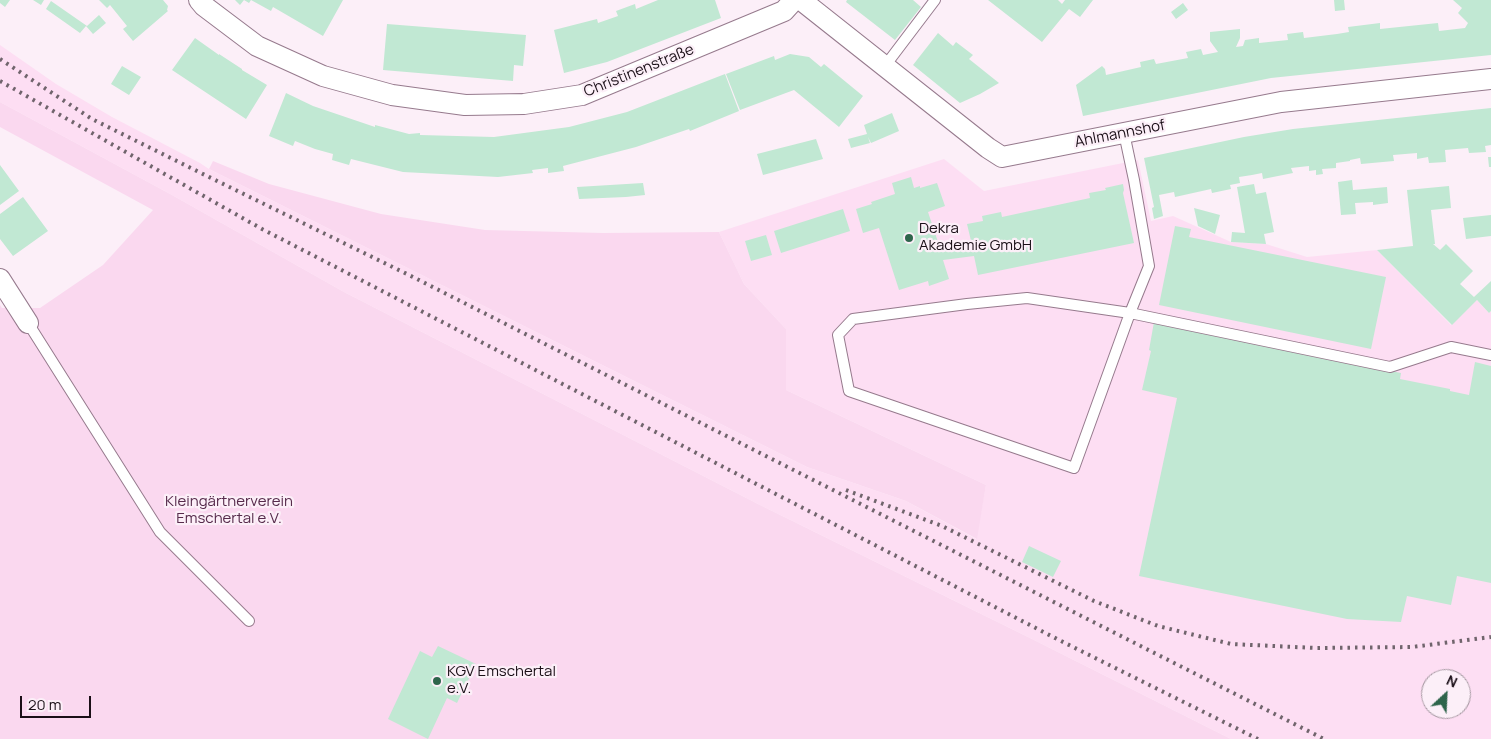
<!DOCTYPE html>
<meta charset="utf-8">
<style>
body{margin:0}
#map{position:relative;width:1491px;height:739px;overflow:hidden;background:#fceff8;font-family:Manrope,sans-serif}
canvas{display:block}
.north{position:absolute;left:1421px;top:669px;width:50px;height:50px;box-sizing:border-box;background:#fceff8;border:1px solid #a2959e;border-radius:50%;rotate:25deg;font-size:14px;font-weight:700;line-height:20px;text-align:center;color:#1a0f17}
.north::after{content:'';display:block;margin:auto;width:18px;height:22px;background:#2e654b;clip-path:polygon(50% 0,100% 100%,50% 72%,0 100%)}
.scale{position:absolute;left:20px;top:696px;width:71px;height:22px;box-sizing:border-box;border:2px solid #1a0f17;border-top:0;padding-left:6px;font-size:15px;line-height:18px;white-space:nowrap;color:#1a0f17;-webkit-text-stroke:4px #fceff8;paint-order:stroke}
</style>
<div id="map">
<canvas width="1491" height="739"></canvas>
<div class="north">N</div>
<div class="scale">20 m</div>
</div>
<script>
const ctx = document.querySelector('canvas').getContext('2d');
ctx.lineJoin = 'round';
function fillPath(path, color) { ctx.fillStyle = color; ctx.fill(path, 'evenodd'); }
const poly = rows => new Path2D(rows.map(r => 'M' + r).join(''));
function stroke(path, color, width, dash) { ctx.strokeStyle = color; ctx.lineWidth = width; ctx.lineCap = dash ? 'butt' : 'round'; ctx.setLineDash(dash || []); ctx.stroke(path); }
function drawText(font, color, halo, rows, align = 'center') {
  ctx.font = font + ' Manrope,sans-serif'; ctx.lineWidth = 4.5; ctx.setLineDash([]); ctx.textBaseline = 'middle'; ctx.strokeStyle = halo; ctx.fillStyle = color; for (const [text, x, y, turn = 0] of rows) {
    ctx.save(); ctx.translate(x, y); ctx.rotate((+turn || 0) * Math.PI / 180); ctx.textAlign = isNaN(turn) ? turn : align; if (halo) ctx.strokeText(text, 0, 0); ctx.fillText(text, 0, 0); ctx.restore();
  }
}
const built = poly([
 [0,45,56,84,112,117,200,163,209,169,807,467,906,501,976,539,986,485,786,390,786,329,744,284,719,232,944,159,984,191,1138,160,1151,221,1173,216,1231,242,1266,244,1307,257,1377,250,1451,325,1477,300,1489,313,1491,311,1491,739,1231,739,1032,639,760,505,344,292,172,195,0,102],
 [1431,679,1461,679,1461,709,1431,709]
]);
const green = poly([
 [0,102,172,195,344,292,760,505,1032,639,1231,739,0,739,0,305,2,308,40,308,103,265,153,210,0,127],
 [213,161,269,184,381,214,485,230,603,233,719,232,744,284,786,329,786,390,986,485,977,539,906,501,807,467,209,169]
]);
const building = poly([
 [0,0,10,0,5,7,0,3],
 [33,0,44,0,41,5],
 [99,0,163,0,168,6,167,10,168,11,133,41,123,29,127,26,110,5,107,8],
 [235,0,251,0,249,3,244,0,240,5],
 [251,0,343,0,323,36,273,7,271,11],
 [658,0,715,0,721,18,607,62,564,73,554,30,597,19,598,23,618,16,616,11,635,4,636,9],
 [847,0,913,0,921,7,895,40,846,2],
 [988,0,1058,0,1062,4,1065,0,1093,0,1080,17,1069,9,1042,42],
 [1334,0,1344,0,1345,10,1335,11],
 [1453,0,1491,0,1491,55,1271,78,1083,116,1076,85,1102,66,1105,69,1106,75,1141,67,1140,62,1154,59,1156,64,1188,58,1186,52,1201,49,1203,55,1218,52,1210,41,1210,32,1240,29,1240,38,1236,47,1243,46,1245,40,1259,38,1259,43,1288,40,1287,34,1303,32,1304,38,1337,34,1349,32,1348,27,1380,23,1380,29,1438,23,1439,31,1465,28,1468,23,1458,13,1462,8],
 [51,1,87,26,99,15,106,23,93,34,86,26,80,33,46,9],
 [1183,3,1188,10,1176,19,1171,12],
 [387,24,526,35,523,66,514,65,513,81,383,70],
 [938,33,953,46,956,42,973,55,969,59,999,83,980,94,960,103,913,65],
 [195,38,219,55,219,54,242,69,242,70,267,85,246,119,172,70],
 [790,54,809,57,821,67,824,64,863,96,839,127,794,90,740,110,726,74,774,56,775,60],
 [122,66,141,77,129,95,111,84],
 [725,74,739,111,690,131,689,129,636,147,563,166,564,171,548,173,548,168,532,170,533,173,498,177,403,172,351,159,349,165,332,160,333,154,315,149,295,141,293,146,269,136,286,93,313,106,375,127,375,125,409,134,420,133,420,135,494,137,569,127,627,112],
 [1491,108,1491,145,1485,146,1486,152,1469,153,1468,148,1445,150,1446,162,1429,163,1428,157,1417,159,1417,153,1393,155,1394,161,1361,164,1360,158,1350,160,1350,161,1336,163,1336,168,1322,169,1323,174,1316,175,1316,170,1309,171,1309,166,1291,168,1293,173,1263,179,1262,173,1252,175,1239,177,1240,183,1230,185,1231,189,1212,193,1211,189,1175,197,1174,192,1159,195,1163,216,1154,219,1152,208,1154,207,1144,158,1244,137,1293,129],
 [892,113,899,131,871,143,868,137,870,143,851,148,848,139,867,134,864,125],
 [816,139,823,159,763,175,757,154],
 [1488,157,1491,157,1491,167,1489,167],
 [0,165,19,191,0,205],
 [911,177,914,188,920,186,920,188,937,183,945,206,928,212,940,248,972,245,967,224,983,221,982,216,1001,212,1002,217,1090,198,1089,193,1106,190,1105,188,1123,184,1124,190,1123,193,1134,243,978,275,974,256,943,260,949,279,929,286,928,281,899,290,879,228,863,233,856,209,872,204,871,202,895,194,892,183],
 [1352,180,1353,190,1387,187,1388,203,1373,205,1373,202,1355,203,1356,214,1341,215,1338,182],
 [643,183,645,195,626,197,579,199,577,187],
 [1254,184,1256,194,1266,192,1274,232,1264,234,1266,244,1231,242,1232,232,1245,233,1237,187],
 [1449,186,1451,208,1431,210,1435,244,1433,244,1440,250,1446,244,1473,271,1460,284,1474,297,1491,281,1491,311,1489,313,1477,300,1452,325,1377,250,1413,246,1407,190],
 [23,197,48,231,13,256,0,239,0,214],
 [1194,208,1220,215,1215,234,1198,226],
 [843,209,850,231,781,253,774,231],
 [1491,215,1491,236,1466,239,1463,218],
 [1175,226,1191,229,1189,237,1386,277,1371,349,1159,305],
 [766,235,772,255,751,261,745,241],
 [1154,322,1401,373,1400,379,1450,389,1450,391,1469,395,1475,362,1491,366,1491,583,1457,576,1451,605,1407,596,1401,622,1347,619,1139,576,1177,398,1142,390,1151,351,1149,350],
 [1029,546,1061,561,1053,577,1022,562],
 [438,646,476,664,457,703,447,698,428,739,388,719,420,651,432,657]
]);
const service = poly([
 [885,66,935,0],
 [1124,133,1134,180,1149,266,1130,313,1074,468,849,391,838,335,853,319,967,304,1027,298,1130,313,1390,367,1451,347,1491,355],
 [28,323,160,532,249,621]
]);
const minor = poly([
 [199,0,204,6,257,46,323,76,392,95,465,105,524,104,582,95,784,11,794,0],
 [801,0,988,148,1002,157,1281,102,1491,79],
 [0,279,28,323]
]);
const rail = poly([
 [0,59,92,119,207,176,413,277,1324,739],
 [0,81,262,229,1059,640,1258,739],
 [846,490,942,526,1094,601,1158,626,1231,644,1316,648,1412,647,1491,637]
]);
const markers = [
 [909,238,5,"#2e654b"],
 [437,681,5,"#2e654b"]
];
const streetNames = [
 ["Christinenstraße",639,71,-22],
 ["Ahlmannshof",1120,134,-11]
];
const poiNames = [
 ["Dekra",919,229],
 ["Akademie GmbH",919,246],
 ["KGV Emschertal",447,672],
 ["e.V.",447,689]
];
const parkNames = [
 ["Kleingärtnerverein",229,502],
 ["Emschertal e.V.",229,519]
];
fillPath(built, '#fddef3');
fillPath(green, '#fad8ef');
fillPath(building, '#c1e8d3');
stroke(service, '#967a8d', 12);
stroke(minor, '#967a8d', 22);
stroke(service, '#fff', 10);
stroke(minor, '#fff', 20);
stroke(rail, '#70646c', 4, [2.5, 5]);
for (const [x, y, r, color] of markers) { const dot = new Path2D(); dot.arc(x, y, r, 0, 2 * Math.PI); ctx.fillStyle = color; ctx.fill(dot); stroke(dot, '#fceff8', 2); }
drawText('15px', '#1a0f17', '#fceff8', streetNames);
drawText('15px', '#1a0f17', '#fceff8', poiNames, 'left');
drawText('15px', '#572b4c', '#fceff8', parkNames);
</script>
